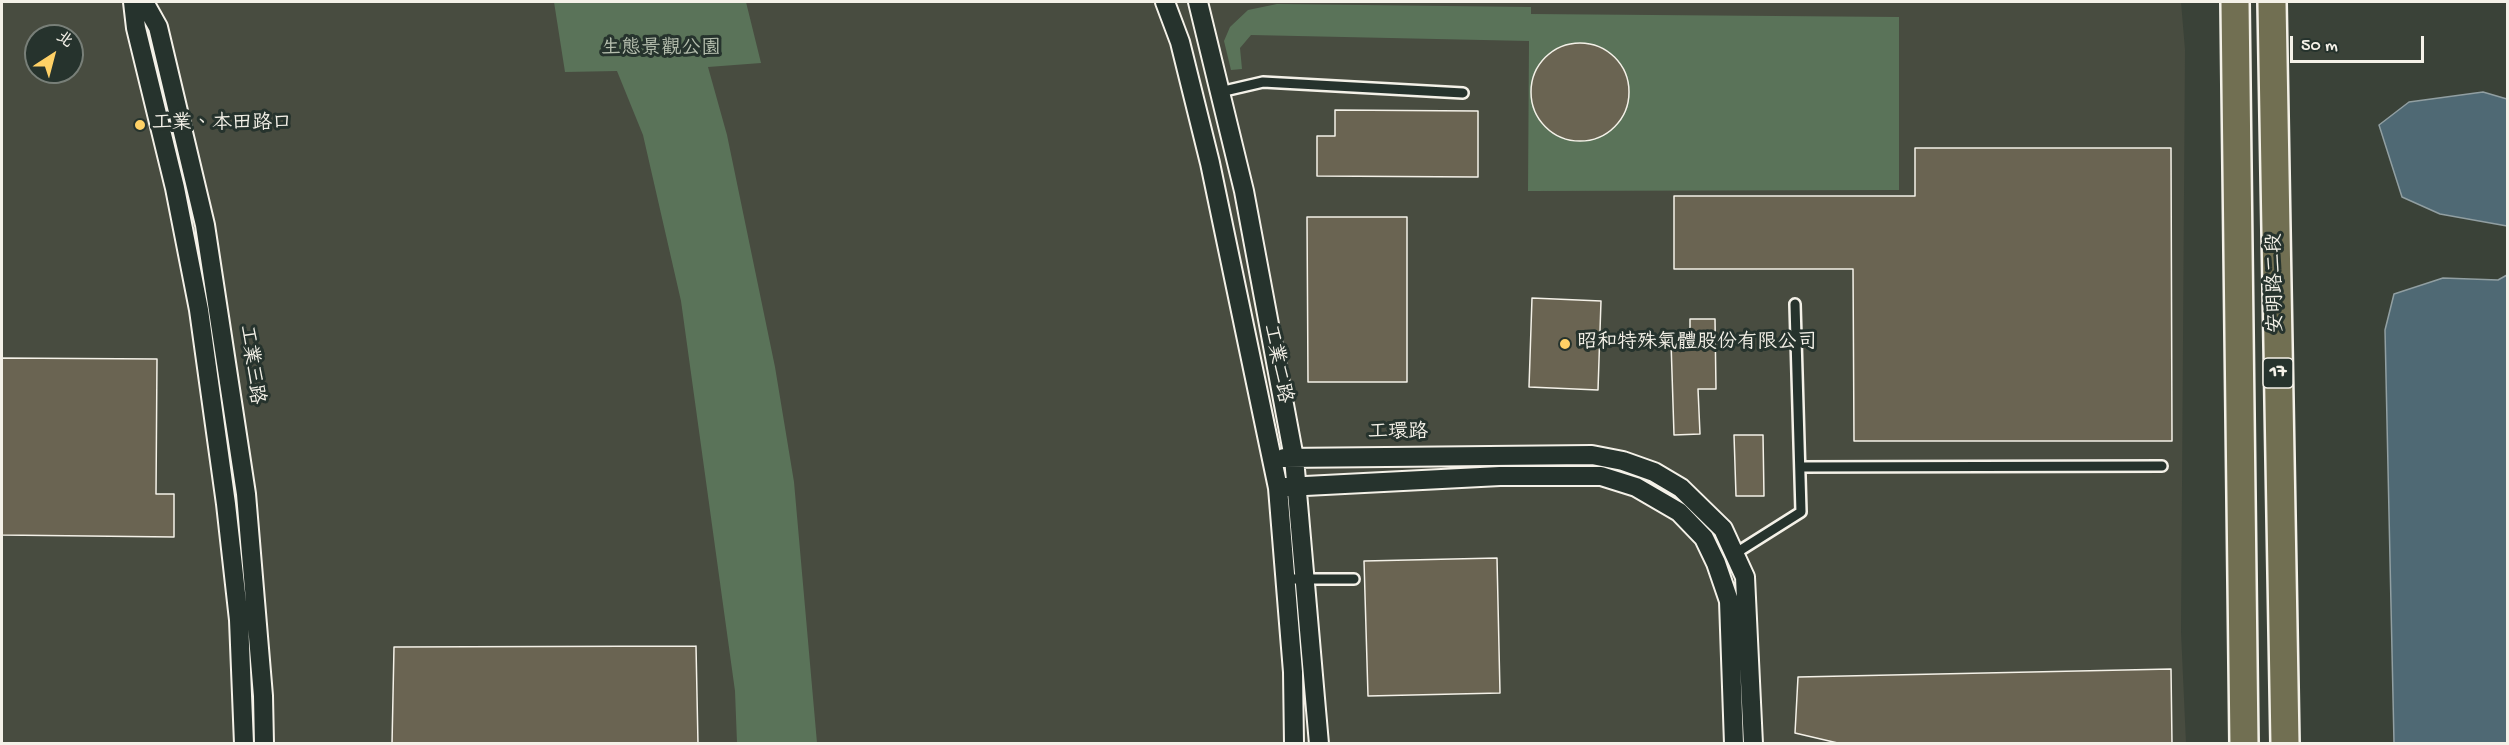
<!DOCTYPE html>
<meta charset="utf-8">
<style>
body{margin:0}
#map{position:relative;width:2509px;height:745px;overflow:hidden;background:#3a4238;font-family:"Gochi Hand","LXGW WenKai TC",sans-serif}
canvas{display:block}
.frame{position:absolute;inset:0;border:3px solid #f4f1e8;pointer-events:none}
.north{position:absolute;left:24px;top:24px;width:60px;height:60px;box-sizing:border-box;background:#26332d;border:2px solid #787f78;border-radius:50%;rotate:36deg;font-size:16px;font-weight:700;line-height:24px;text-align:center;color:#f4f1e8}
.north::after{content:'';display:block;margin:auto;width:21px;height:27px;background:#ffd166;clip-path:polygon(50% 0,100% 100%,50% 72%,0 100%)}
.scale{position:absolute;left:2290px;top:36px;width:134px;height:27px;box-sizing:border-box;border:3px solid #f4f1e8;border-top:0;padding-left:8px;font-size:18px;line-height:21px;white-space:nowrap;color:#f4f1e8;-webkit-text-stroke:4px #26332d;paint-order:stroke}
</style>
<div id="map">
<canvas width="2509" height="745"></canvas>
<div class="frame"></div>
<div class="north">北</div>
<div class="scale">50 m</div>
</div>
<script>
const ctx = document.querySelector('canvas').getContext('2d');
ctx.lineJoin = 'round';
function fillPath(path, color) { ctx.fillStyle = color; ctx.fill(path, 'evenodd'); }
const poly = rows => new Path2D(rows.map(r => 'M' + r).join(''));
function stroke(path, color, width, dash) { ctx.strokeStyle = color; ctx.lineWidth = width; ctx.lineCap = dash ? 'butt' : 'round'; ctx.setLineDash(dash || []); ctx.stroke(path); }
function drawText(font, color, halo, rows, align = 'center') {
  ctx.font = font + ' "Gochi Hand","LXGW WenKai TC",sans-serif'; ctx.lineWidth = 6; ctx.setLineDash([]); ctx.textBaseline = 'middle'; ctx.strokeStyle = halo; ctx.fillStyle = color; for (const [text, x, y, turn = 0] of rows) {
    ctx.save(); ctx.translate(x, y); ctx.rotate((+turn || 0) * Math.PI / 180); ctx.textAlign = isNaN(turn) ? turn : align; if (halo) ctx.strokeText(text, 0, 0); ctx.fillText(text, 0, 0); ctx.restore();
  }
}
const built = poly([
 [2,2,2181,2,2185,50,2181,632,2186,743,2,743],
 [36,36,72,36,72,72,36,72]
]);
const green = poly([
 [554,2,746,2,761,63,708,67,727,135,775,367,794,482,817,743,737,743,735,691,681,301,643,135,617,71,565,72],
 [1277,4,1531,7,1531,14,1899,17,1899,190,1528,191,1529,41,1251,35,1240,48,1242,69,1231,70,1224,41,1230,27,1248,10]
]);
const water = poly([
 [2483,92,2507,99,2507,226,2440,214,2402,197,2379,125,2409,102,2483,92],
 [2507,275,2507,743,2394,743,2385,330,2394,294,2443,278,2498,280,2507,275]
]);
const building = poly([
 '1531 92a49 49 0 1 1 98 0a49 49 0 1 1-98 0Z',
 [1335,110,1478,111,1478,177,1317,176,1317,136,1335,136,1335,110],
 [1915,148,2171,148,2172,441,1854,441,1853,269,1674,269,1674,196,1915,196,1915,148],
 [1307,217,1407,217,1407,382,1308,382,1307,217],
 [1532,298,1601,301,1598,390,1529,387,1532,298],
 [1690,319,1715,319,1716,389,1698,389,1700,434,1674,435,1671,342,1690,341,1690,319],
 [2,358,157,359,156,494,174,494,174,537,2,535,2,358],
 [1734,435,1763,435,1764,496,1736,496,1734,435],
 [1497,558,1500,693,1368,696,1364,561,1497,558],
 [696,646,698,744,392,744,394,647,696,646],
 [2171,669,2172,744,1842,744,1795,733,1798,677,2171,669]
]);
const service = poly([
 [1220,92,1263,82,1463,93],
 [1800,467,2162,466],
 [1736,553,1801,512,1795,304],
 [1286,579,1354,579]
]);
const minor = poly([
 [133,2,136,28,175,188,199,310,226,504,239,620,244,744],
 [144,2,158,27,205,225,246,494,263,696,264,744],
 [1165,2,1180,42,1210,163,1278,488,1293,672,1294,744],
 [1198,2,1244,191,1294,458,1319,744],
 [1284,458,1592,455,1623,461,1654,472,1681,488,1723,529,1745,577,1753,744],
 [1286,487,1500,476,1601,476,1636,487,1679,512,1704,538,1716,563,1729,601,1734,744]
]);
const primary = poly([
 [2235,2,2244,744],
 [2272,2,2285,744]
]);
const markers = [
 [140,125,6,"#ffd166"],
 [1565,344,6,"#ffd166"]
];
const shields = [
 [2278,373,30]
];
const shieldNames = [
 ["17",2278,373]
];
const parkNames = [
 ["生態景觀公園",661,50]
];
const poiNames = [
 ["工業、本田路口",152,125],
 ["昭和特殊氣體股份有限公司",1577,344]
];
const streetNames = [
 ["安明路二段",2277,283,-91],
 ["工業二路",1276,364,79],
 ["工業三路",250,365,82],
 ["工環路",1398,434]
];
fillPath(built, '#484c40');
fillPath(green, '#5a7359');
fillPath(water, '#4f6974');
stroke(water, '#919fa2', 1.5);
fillPath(building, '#6a6452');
stroke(building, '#f4f1e8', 1.5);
stroke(service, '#f4f1e8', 14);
stroke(minor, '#f4f1e8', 22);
stroke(primary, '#f4f1e8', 32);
stroke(service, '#26332d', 9);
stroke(minor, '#26332d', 18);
stroke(primary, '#716f52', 27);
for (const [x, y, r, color] of markers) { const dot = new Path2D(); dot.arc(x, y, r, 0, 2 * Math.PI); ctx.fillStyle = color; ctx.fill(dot); stroke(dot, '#26332d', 2); }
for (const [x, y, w] of shields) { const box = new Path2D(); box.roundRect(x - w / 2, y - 15, w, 30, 4.5); ctx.fillStyle = '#26332d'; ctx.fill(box); stroke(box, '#f4f1e8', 1.5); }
drawText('bold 18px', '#f4f1e8', null, shieldNames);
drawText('20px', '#b6bfaf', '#26332d', parkNames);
drawText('20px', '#f4f1e8', '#26332d', poiNames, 'left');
drawText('20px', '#f4f1e8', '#26332d', streetNames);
</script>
